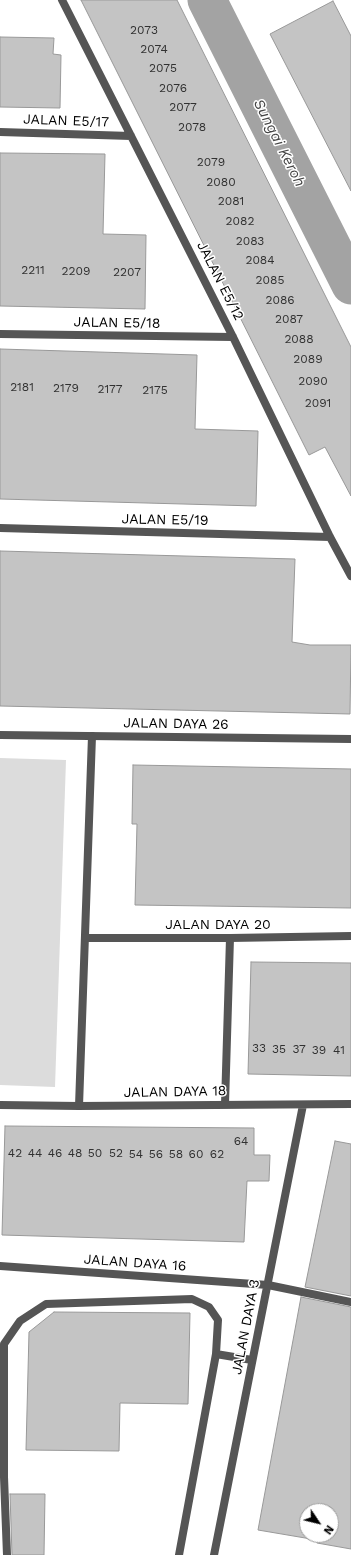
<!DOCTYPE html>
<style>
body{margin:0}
#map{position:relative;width:351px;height:1555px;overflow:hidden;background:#fff;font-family:"Work Sans",sans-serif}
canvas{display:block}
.north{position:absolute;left:299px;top:1503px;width:40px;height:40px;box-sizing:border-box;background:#fff;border:1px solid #999;border-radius:50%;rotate:125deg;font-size:11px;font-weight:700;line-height:16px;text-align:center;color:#000}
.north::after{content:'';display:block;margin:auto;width:14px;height:18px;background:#000;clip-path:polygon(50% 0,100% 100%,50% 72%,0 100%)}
</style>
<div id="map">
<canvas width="351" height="1555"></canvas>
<div class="north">N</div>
</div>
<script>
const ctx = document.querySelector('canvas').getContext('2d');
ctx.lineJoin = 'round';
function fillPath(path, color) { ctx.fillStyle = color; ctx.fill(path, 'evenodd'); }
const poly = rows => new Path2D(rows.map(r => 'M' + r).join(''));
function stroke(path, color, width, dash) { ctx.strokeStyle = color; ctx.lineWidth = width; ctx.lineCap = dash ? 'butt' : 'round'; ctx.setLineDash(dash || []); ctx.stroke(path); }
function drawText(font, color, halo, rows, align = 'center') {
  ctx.font = font + ' "Work Sans",sans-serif'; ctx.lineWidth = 3; ctx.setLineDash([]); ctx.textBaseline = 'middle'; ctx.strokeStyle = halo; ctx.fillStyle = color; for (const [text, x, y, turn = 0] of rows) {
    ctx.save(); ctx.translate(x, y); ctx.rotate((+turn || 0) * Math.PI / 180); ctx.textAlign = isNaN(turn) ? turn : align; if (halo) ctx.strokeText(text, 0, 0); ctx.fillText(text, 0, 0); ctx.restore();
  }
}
const green = poly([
 [0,758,66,760,55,1087,0,1085]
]);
const river = poly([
 [207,0,351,285]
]);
const building = poly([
 [81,0,177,0,351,347,351,496,325,447,309,455,81,0],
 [333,1,351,36,351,191,270,34,333,1],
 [0,37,54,38,53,54,61,55,60,108,0,107,0,37],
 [0,153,105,154,103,234,146,235,145,309,0,306,0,153],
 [0,349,197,355,195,429,258,431,256,506,0,499,0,349],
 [0,551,295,559,292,642,310,645,351,645,350,714,0,706,0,551],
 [133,765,351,769,351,908,135,905,137,824,132,824,133,765],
 [251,962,351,963,351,1076,248,1074,251,962],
 [5,1126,254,1128,254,1155,270,1155,269,1181,247,1181,244,1242,2,1235,5,1126],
 [335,1141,351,1144,351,1296,305,1287,335,1141],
 [301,1297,351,1307,351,1549,317,1543,317,1540,258,1530,301,1297],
 [307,1511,331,1511,331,1535,307,1535,307,1511],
 [54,1312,190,1313,188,1404,120,1403,119,1451,26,1450,29,1332,54,1312],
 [10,1494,45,1494,44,1555,12,1555,10,1494]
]);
const lane = poly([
 [225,1104,230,938],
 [79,1106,92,736],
 [268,1285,351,1302],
 [216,1354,252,1360],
 [7,1555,4,1477,4,1344,20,1321,46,1304,192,1299,209,1307,218,1320,216,1354,179,1555]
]);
const street = poly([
 [62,0,233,337,330,537,351,576],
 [0,132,131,136],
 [0,334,233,337],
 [0,528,330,537],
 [0,735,351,739],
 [85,938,230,938,351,936],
 [0,1105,79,1106,351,1104],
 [0,1266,268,1285],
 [214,1555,303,1105]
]);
const numberNames = [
 ["2073",144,30],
 ["2074",154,49],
 ["2075",163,68],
 ["2076",173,88],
 ["2077",183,107],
 ["2078",192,127],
 ["2079",211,162],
 ["2080",221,182],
 ["2081",231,201],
 ["2082",240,221],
 ["2083",250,241],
 ["2084",260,260],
 ["2211",33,270],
 ["2209",76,271],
 ["2207",127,272],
 ["2085",270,280],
 ["2086",280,300],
 ["2087",289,319],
 ["2088",299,339],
 ["2089",308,359],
 ["2090",313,381],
 ["2181",22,387],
 ["2179",66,388],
 ["2177",110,389],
 ["2175",155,390],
 ["2091",318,403],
 ["33",259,1048],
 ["35",279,1049],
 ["37",299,1049],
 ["39",319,1050],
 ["41",339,1050],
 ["64",241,1141],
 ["42",15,1153],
 ["44",35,1153],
 ["46",55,1153],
 ["48",75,1153],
 ["50",95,1153],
 ["52",116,1153],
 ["54",136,1154],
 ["56",156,1154],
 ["58",176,1154],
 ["60",196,1154],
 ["62",217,1154]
];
const streetNames = [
 ["JALAN E5/17",66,121,2],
 ["JALAN E5/12",220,281,63],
 ["JALAN E5/18",117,323,1],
 ["JALAN E5/19",165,520,1],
 ["JALAN DAYA 26",176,724,1],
 ["JALAN DAYA 20",218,925],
 ["JALAN DAYA 18",175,1092,-1],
 ["JALAN DAYA 16",135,1263,4],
 ["JALAN DAYA 3",246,1327,-79]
];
const waterNames = [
 ["Sungai Keroh",279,143,63]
];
fillPath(green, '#dcdcdc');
stroke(river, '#a3a3a3', 39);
fillPath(building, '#c4c4c4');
stroke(building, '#999', 1);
stroke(lane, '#555', 8);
stroke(street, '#555', 8);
drawText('12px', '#313131', null, numberNames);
drawText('14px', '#000', '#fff', streetNames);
drawText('italic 15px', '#444', '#fff', waterNames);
</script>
